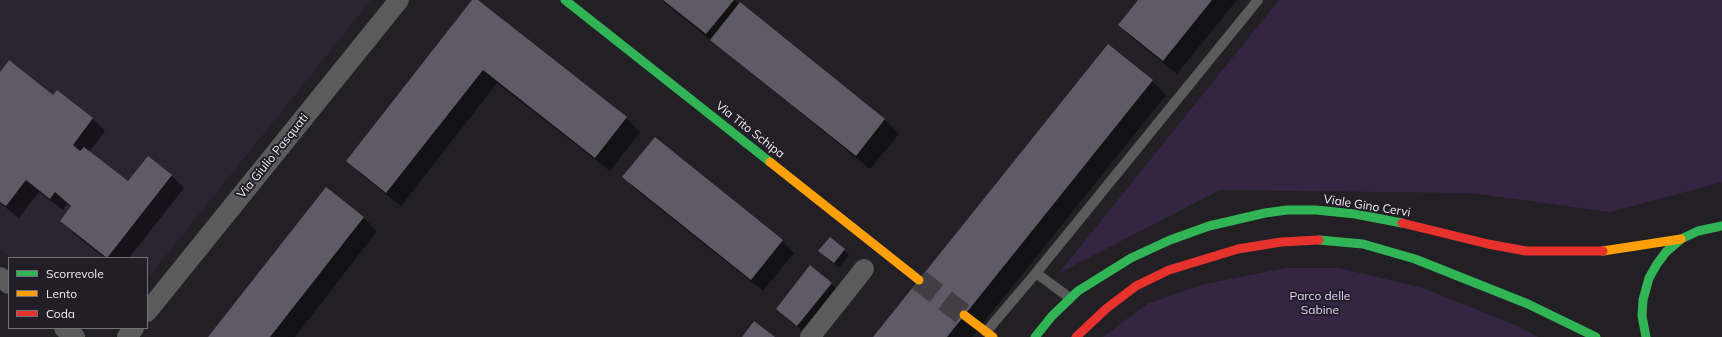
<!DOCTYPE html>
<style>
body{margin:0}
#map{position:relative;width:1722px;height:337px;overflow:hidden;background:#222025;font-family:Mulish,sans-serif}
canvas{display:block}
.legend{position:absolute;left:8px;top:257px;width:140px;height:72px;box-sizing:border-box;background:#221e27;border:1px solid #747179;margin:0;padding:5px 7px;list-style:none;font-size:12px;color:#f0edf3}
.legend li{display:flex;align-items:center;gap:8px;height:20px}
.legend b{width:20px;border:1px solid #747179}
</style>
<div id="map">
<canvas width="1722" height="337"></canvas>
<ul class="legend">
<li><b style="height:5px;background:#30b455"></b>Scorrevole</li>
<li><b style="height:5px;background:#ff9f0a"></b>Lento</li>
<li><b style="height:5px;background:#e5322d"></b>Coda</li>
</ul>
</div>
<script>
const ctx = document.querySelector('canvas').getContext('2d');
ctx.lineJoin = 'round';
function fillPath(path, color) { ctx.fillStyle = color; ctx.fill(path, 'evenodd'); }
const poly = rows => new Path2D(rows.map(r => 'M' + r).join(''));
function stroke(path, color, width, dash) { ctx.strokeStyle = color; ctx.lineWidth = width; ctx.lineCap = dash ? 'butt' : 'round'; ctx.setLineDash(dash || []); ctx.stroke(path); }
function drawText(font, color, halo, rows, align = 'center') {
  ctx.font = font + ' Mulish,sans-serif'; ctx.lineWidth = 4; ctx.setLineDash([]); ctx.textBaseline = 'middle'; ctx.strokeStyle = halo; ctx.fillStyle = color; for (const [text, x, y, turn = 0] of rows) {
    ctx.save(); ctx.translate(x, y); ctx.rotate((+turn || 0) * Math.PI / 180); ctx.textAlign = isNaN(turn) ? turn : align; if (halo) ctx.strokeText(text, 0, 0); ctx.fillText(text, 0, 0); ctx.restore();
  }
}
const built = poly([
 [0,0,371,0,147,279,147,258,12,258,0,249]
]);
const green = poly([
 [1279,0,1722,0,1722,182,1610,212,1471,193,1220,190,1059,273],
 [1286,268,1339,268,1423,288,1515,325,1538,337,1103,337,1147,304,1201,285]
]);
const shadow = poly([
 [473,0,476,0,626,118,640,132,610,171,497,83,401,206,362,175,348,161],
 [661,0,734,0,885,120,899,134,870,169],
 [1139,0,1237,0,1177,74,1133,39,1119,25],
 [0,74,53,96,57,92,93,119,105,131,89,152,128,183,171,175,184,188,129,258,105,258,74,234,61,221,71,207,67,204,63,210,39,192,19,218,0,203],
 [1152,81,1166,95,972,337,874,337],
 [624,177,782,241,794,253,763,291,636,190],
 [363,217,377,231,295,337,209,337],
 [830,239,849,255,839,268,820,251],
 [831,283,840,293,807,335,777,309]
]);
const building = poly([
 [472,0,478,0,627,117,595,158,483,70,386,193,346,161],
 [663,0,734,0,706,34],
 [1138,0,1212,0,1163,61,1118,25],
 [740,2,885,119,856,156,710,40],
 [1108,44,1153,80,947,337,873,337],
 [9,60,53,95,57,90,93,118,73,145,80,151,84,147,128,181,148,156,172,175,107,258,60,221,71,206,55,192,50,199,26,180,6,206,0,202,0,72],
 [655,137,783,240,751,280,622,177],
 [326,187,364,217,270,337,208,337],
 [830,237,845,249,834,263,818,251],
 [810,265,832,283,797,326,776,309],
 [754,321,775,337,742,337]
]);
const secondaryTunnel = poly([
 [919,280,964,315]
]);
const lane = poly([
 [1036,273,1258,0],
 [986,332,1036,273,1070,298]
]);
const street = poly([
 [0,277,9,284],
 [147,312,399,0],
 [64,328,75,337],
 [127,337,134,328],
 [810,337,864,269]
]);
const fast = poly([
 [565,0,770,162],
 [1319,240,1363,244,1415,259,1528,304,1596,337],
 [1035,337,1052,316,1078,291,1131,258,1170,240,1209,226,1265,213,1287,210,1316,210,1355,214,1402,223],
 [1646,337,1642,316,1643,300,1649,278,1657,264,1666,252,1681,239,1698,231,1722,226]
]);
const slow = poly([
 [770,162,919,280],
 [1603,251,1681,239],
 [964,315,993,337]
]);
const jam = poly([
 [1402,223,1488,244,1526,251,1603,251],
 [1076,337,1107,308,1136,286,1169,270,1238,249,1281,242,1319,240]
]);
const streetNames = [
 ["Via Tito Schipa",750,130,38],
 ["Via Giulio Pasquati",273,156,-51],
 ["Viale Gino Cervi",1367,206,9]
];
const parkNames = [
 ["Parco delle",1320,296],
 ["Sabine",1320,310]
];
fillPath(built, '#2a2330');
fillPath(green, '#342543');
fillPath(shadow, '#0007');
fillPath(building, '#5f5a65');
stroke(secondaryTunnel, '#413f44', 22, [22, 11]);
stroke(lane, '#5b5b5c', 10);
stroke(street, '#5b5b5c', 20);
stroke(fast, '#30b455', 9);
stroke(slow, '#ff9f0a', 9);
stroke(jam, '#e5322d', 9);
drawText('12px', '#f0edf3', '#221e27', streetNames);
drawText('12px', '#e3d0fb', '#221e27', parkNames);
</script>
